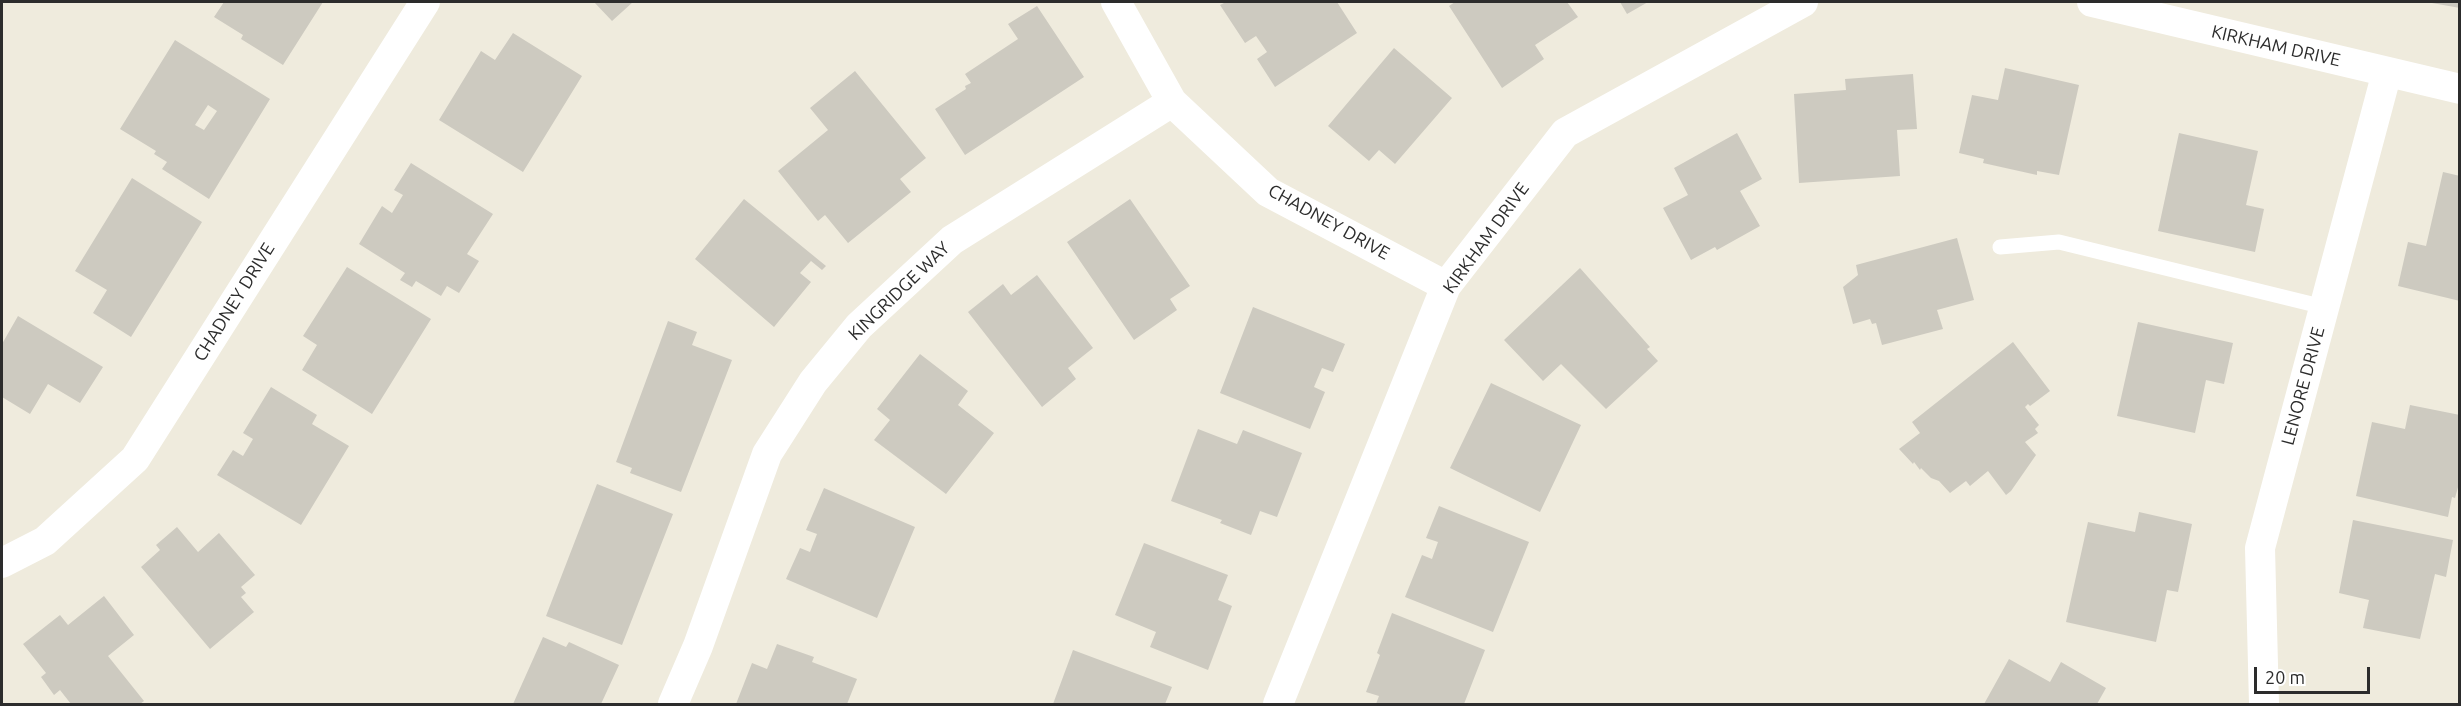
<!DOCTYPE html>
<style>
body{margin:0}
#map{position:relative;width:2461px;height:706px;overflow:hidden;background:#efebdd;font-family:Ubuntu,sans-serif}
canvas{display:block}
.frame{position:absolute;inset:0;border:3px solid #2c2c2c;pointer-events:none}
.scale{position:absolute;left:2254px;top:667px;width:116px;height:27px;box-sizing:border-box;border:3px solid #2c2c2c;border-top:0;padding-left:8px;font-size:18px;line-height:21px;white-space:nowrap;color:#2c2c2c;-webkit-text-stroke:4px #fff;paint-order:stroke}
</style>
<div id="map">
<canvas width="2461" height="706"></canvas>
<div class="frame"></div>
<div class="scale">20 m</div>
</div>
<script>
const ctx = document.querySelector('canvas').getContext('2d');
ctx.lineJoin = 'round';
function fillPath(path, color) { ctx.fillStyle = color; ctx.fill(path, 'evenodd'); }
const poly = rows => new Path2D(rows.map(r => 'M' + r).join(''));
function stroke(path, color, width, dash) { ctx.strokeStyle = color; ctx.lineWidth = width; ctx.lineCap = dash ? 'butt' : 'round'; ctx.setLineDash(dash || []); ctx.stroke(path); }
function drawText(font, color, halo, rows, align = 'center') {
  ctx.font = font + ' Ubuntu,sans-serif'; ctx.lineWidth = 4.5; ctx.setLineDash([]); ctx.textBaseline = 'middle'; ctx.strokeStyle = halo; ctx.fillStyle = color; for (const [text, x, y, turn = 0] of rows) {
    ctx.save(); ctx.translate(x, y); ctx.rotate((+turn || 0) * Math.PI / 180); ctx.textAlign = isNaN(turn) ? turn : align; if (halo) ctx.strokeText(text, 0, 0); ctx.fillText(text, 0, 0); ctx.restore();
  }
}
const building = poly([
 [224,2,323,2,283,65,241,39,243,35,214,17],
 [594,2,633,2,612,21],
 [1226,2,1337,2,1357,33,1275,87,1257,59,1267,52,1256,36,1245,43,1220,5],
 [1455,2,1567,2,1578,17,1535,45,1544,59,1502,88,1449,6],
 [1620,2,1648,2,1627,14],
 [2432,3,2460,2,2460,8],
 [1037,6,1084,77,965,155,935,109,966,89,965,86,971,83,965,74,1018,39,1008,24],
 [513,33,582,76,523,172,439,120,481,51,495,60],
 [175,40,270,99,209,199,162,169,167,162,154,154,156,151,120,129],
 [208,105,217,111,204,130,195,125],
 [1394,48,1452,98,1395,164,1379,150,1369,161,1328,126],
 [2005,68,2079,85,2059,175,2037,171,2037,175,1983,163,1984,159,1959,153,1972,95,1998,100],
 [855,71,926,158,900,179,911,192,848,243,825,215,818,221,778,171,828,130,810,108],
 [1913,74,1917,129,1897,130,1900,176,1799,183,1794,94,1846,90,1845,79],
 [1737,133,1762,179,1740,191,1760,226,1717,250,1715,247,1691,260,1663,208,1688,195,1674,168],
 [2179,133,2258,151,2246,205,2264,209,2255,252,2158,231],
 [411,163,493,214,467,254,479,261,459,293,447,286,441,296,416,281,412,287,400,280,405,273,359,244,382,206,392,213,403,195,394,190],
 [2443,172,2460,176,2460,301,2398,286,2408,242,2426,246],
 [132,178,202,222,131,337,93,313,107,290,75,271],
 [744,199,826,266,822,270,811,261,800,273,811,282,774,327,695,259],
 [1130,199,1190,286,1170,299,1177,310,1134,340,1067,242],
 [1957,238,1974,300,1937,310,1943,329,1882,345,1876,323,1872,324,1870,319,1853,324,1843,287,1858,275,1856,265],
 [347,267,431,319,372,414,302,370,317,345,303,336],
 [1580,268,1650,347,1647,349,1658,361,1606,409,1561,364,1543,381,1504,340],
 [1037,275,1093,348,1068,368,1076,379,1042,407,968,312,1003,284,1011,295],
 [1253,307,1345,344,1333,372,1322,368,1314,387,1325,392,1310,429,1220,393],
 [18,316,103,367,80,403,48,384,30,414,2,397,2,344],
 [668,321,697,332,692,345,732,360,681,492,630,473,632,468,616,462],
 [2138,322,2233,343,2224,384,2206,380,2195,433,2117,416],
 [2013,342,2050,391,2030,406,2028,404,2025,407,2039,425,2035,429,2038,433,2025,442,2036,455,2011,491,2006,495,1988,471,1970,486,1966,481,1950,493,1939,481,1931,478,1921,468,1920,470,1914,462,1913,464,1899,449,1920,433,1912,422],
 [920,354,968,391,958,405,994,433,946,494,874,440,890,420,877,409],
 [1491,383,1581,425,1540,512,1450,468],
 [271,387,317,415,312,424,349,446,301,525,217,475,233,450,243,456,253,439,243,433],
 [2410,405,2460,415,2460,480,2455,498,2452,497,2448,517,2356,496,2372,422,2405,429],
 [1198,429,1237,444,1243,430,1302,453,1277,517,1260,511,1251,535,1220,523,1222,520,1171,501],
 [597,484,673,514,622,645,546,616],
 [824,488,915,527,877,618,786,579,800,548,810,552,817,534,806,530],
 [1439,506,1529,542,1493,632,1405,597,1422,555,1432,559,1438,542,1426,538],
 [2139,512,2192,524,2178,592,2167,590,2156,642,2066,622,2088,522,2135,532],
 [2353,520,2453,540,2446,577,2435,574,2420,639,2363,628,2369,600,2339,593],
 [177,527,198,552,219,533,255,575,241,587,246,593,241,597,254,612,210,649,141,567,160,550,156,545],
 [1144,543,1228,575,1218,600,1232,606,1208,670,1150,647,1156,632,1115,615],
 [104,596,134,635,108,656,144,701,140,704,71,704,60,690,54,695,41,677,46,673,23,644,60,615,68,625],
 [1392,613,1485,650,1464,704,1376,704,1379,696,1366,692,1380,655,1377,653],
 [543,637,566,647,569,642,619,665,601,704,513,704],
 [777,644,814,657,812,662,857,679,847,704,736,704,752,663,767,669],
 [1073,650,1172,687,1165,704,1053,704],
 [2009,659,2050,682,2061,662,2106,688,2097,704,1984,704]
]);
const lane = poly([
 [2000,247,2059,242,2324,307]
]);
const street = poly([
 [1116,2,1172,102,1268,192,1446,286],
 [2092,2,2460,89],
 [2,563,45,541,135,459,425,2],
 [673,704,698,646,767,454,813,382,859,326,952,240,1172,102],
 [1278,704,1446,286,1565,133,1803,2],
 [2264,704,2260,548,2387,72]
]);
const streetNames = [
 ["KIRKHAM DRIVE",2276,46,13],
 ["CHADNEY DRIVE",1329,222,29],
 ["KIRKHAM DRIVE",1486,238,-54],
 ["KINGRIDGE WAY",899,291,-44],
 ["CHADNEY DRIVE",234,302,-58],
 ["LENORE DRIVE",2303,386,-75]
];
fillPath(building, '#cdcac0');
stroke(lane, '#fff', 15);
stroke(street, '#fff', 30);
drawText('18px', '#2c2c2c', '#fff', streetNames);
</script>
